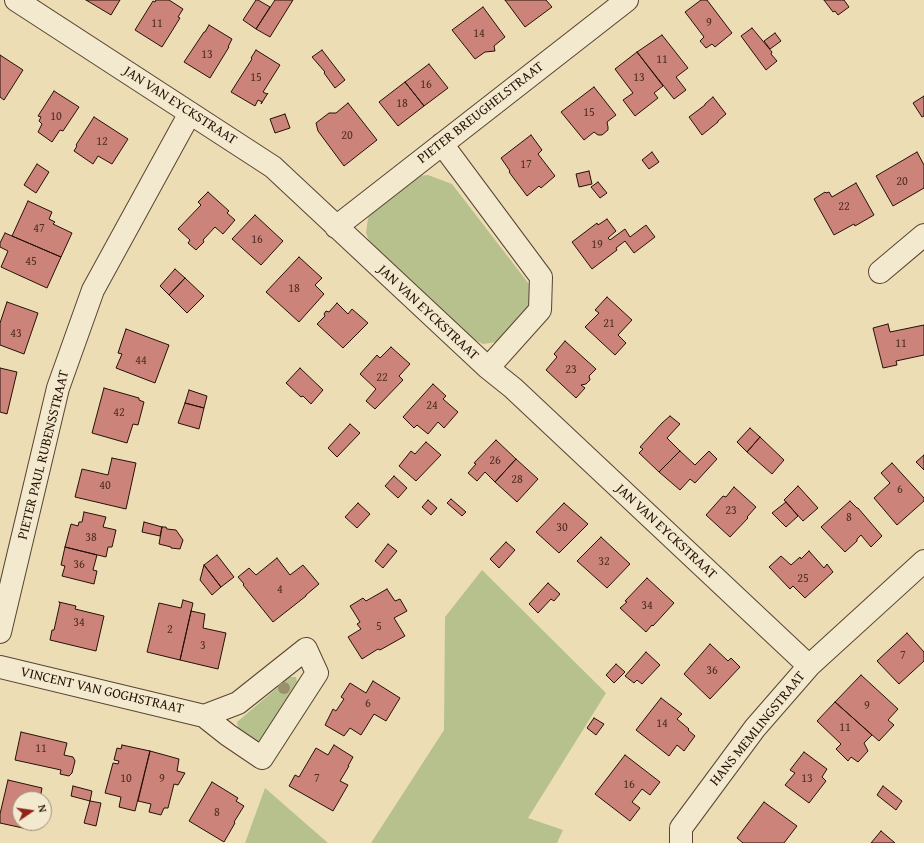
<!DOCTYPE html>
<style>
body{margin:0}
#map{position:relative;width:924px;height:843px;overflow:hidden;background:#edddb4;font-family:"Gentium Book Plus",serif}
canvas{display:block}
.north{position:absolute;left:12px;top:791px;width:40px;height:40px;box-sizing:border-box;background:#f3e9ce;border:1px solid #a1937e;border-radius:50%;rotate:77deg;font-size:11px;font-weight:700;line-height:16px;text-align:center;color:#261106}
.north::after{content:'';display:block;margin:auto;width:14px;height:18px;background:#8f2418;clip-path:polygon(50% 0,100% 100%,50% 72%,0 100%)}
</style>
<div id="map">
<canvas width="924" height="843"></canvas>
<div class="north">N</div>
</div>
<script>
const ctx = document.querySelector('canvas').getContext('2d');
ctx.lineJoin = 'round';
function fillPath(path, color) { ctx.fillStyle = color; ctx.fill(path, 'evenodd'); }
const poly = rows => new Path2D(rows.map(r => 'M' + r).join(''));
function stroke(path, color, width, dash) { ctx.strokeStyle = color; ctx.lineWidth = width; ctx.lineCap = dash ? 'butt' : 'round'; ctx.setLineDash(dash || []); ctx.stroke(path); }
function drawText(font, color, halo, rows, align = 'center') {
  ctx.font = font + ' "Gentium Book Plus",serif'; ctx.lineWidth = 3.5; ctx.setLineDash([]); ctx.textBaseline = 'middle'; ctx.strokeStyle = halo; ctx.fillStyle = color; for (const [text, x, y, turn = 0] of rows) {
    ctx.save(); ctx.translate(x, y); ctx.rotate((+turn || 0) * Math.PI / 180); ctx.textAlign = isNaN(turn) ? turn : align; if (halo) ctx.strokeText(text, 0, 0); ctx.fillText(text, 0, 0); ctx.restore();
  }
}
const green = poly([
 [428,175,452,184,529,284,531,296,528,307,497,342,483,344,475,340,371,246,366,233,368,218,377,206,416,176],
 [482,570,606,693,528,818,563,830,557,843,371,843,444,730,445,617],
 [290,677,296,677,297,682,263,740,250,742,239,733,237,722],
 [265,788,328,843,245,843]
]);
const building = poly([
 [86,0,120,0,111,15,86,0],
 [156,0,169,0,183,9,178,17,180,18,162,47,135,30,153,1,155,2,156,0],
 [256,0,258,0,270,7,256,29,243,20,256,0],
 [275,0,293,0,270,37,256,29,275,0],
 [505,0,546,0,552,7,525,27,505,0],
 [701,0,707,0,732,33,715,47,712,44,706,48,700,41,704,37,685,12,701,0],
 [824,0,844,0,849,7,838,15,835,11,833,12,824,0],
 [483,7,505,37,494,46,495,51,485,52,475,59,452,30,483,7],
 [209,25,232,39,228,47,229,47,210,78,184,62,204,32,205,32,209,25],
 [752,28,772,52,771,54,777,61,766,70,741,36,752,28],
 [775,33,781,41,770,49,764,41,775,33],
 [662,35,688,68,676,77,686,90,674,99,637,52,662,35],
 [256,50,280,65,263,92,267,94,268,93,261,104,262,102,258,100,255,106,231,92,252,59,251,58,256,50],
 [322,50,345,80,335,88,324,73,325,72,312,57,322,50],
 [637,52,663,86,654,93,658,98,635,116,623,100,633,93,615,69,637,52],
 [0,55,23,70,4,100,0,97,0,55],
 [429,64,448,88,424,106,405,82,429,64],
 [405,82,424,106,398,126,379,102,405,82],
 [594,87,616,115,607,122,608,127,608,130,602,135,598,135,594,132,584,140,561,112,594,87],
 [54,91,79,107,63,131,60,130,52,142,38,132,42,124,39,121,41,117,38,116,54,91],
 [924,96,924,116,922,117,913,103,924,96],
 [713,97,726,114,718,121,718,122,702,135,689,117,705,105,705,104,713,97],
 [348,103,377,140,344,166,318,131,316,123,329,113,336,113,348,103],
 [285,114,290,128,275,133,270,119,285,114],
 [94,117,128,139,112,164,98,156,93,164,74,151,77,146,76,145,94,117],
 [531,135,542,150,538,154,555,176,541,188,539,186,527,196,509,172,510,171,501,158,531,135],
 [652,152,659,162,649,169,642,160,652,152],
 [917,152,924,165,924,188,893,206,876,176,917,152],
 [37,164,49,172,36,193,24,185,37,164],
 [589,171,592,184,579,187,576,174,589,171],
 [598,182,607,193,600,198,591,187,598,182],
 [856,183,874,215,855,226,854,224,834,235,814,199,825,192,826,193,829,192,832,197,856,183],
 [208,192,229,211,227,213,235,220,223,234,215,227,203,240,204,242,196,250,188,243,190,240,178,229,201,205,198,202,208,192],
 [28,201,52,212,49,219,55,222,53,224,72,233,61,257,12,236,28,201],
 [255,215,283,241,261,265,232,239,255,215],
 [607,219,616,231,608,238,610,240,625,229,630,237,646,225,655,237,634,253,625,241,616,248,617,250,592,269,572,242,597,223,598,225,607,219],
 [5,233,61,257,47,288,1,267,8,251,0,247,0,243,5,233],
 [299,257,322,278,315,285,324,294,299,322,266,292,299,257],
 [175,269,185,278,169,295,160,286,175,269],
 [185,278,204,296,187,313,169,295,185,278],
 [607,297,632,320,618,335,626,343,615,355,585,327,599,313,595,310,607,297],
 [7,302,38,313,24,354,0,345,0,323,7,302],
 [337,303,348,314,352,309,368,323,343,348,317,324,325,316,324,314,326,311,329,312,337,303],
 [888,324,890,332,924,325,924,355,896,361,897,365,883,368,873,328,888,324],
 [126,329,169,345,155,383,116,368,122,354,118,353,126,329],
 [565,341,596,369,589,376,590,380,586,384,581,385,585,388,576,398,546,370,557,357,554,354,565,341],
 [391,347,410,364,399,376,403,380,375,409,366,401,376,389,360,374,377,355,380,358,391,347],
 [0,368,17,372,7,414,0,412,0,368],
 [300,368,323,390,311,404,303,396,301,397,286,383,300,368],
 [433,384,446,396,443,399,458,412,444,428,438,422,428,434,417,425,414,428,403,417,433,384],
 [104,388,139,398,139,400,144,402,138,425,133,424,127,443,92,433,104,388],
 [189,390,207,396,204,408,185,403,189,390],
 [185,403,204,408,199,429,178,423,185,403],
 [670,416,680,424,667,438,680,451,659,472,639,453,643,449,640,447,662,423,670,416],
 [350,424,360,433,337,457,328,448,350,424],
 [750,428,760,437,747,452,737,442,750,428],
 [760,437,784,460,772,474,747,452,760,437],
 [496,440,516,459,495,482,485,472,477,481,468,473,476,464,474,463,496,440],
 [426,442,441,455,416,481,399,466,411,451,415,454,426,442],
 [680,451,695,465,709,451,717,459,695,483,690,479,680,490,659,472,680,451],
 [924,455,924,470,916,462,924,455],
 [112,458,136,463,126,509,75,497,82,469,108,475,112,458],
 [516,459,538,479,517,502,495,482,516,459],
 [892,463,924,498,924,501,897,525,874,498,890,483,881,473,892,463],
 [394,476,407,488,398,498,385,486,394,476],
 [798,486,818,508,803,521,784,500,798,486],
 [734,487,756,507,747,517,748,518,730,537,706,515,723,496,726,497,734,487],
 [451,499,466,512,462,516,447,503,451,499],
 [428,500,437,508,431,515,422,507,428,500],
 [850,501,857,508,858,508,882,536,871,547,861,535,857,539,857,541,845,552,821,527,850,501],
 [786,502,798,516,786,527,772,513,786,502],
 [358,503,370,514,357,528,345,517,358,503],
 [564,503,588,524,559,553,536,532,564,503],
 [84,512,106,517,103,527,116,530,112,547,108,547,106,557,65,547,71,524,78,526,79,522,82,522,84,512],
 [144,522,162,527,160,536,142,532,144,522],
 [162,527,166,527,167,529,176,530,183,540,180,549,171,548,171,547,159,544,162,527],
 [601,537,630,564,607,588,577,561,601,537],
 [506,542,515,550,499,568,490,559,506,542],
 [388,544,397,551,383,568,375,561,388,544],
 [65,547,97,555,93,570,97,571,94,584,62,576,65,566,61,565,65,547],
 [809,551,824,568,827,564,833,572,805,598,793,586,790,589,769,567,781,556,791,565,800,557,801,559,809,551],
 [217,555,234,577,221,587,204,565,217,555],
 [277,558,290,575,303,565,319,584,306,595,306,596,273,622,243,585,244,584,238,577,249,568,256,575,277,558],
 [204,565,221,587,212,595,200,580,204,565],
 [647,578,674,603,653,626,652,625,646,632,620,608,627,602,625,601,647,578],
 [548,583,560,594,554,601,551,599,538,613,529,604,548,583],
 [387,589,395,601,400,599,407,611,394,618,405,636,380,650,378,649,362,659,348,637,361,629,357,624,360,622,350,606,363,598,366,601,387,589],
 [183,600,193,603,180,660,147,652,159,603,181,608,183,600],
 [59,602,76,606,75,609,104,616,96,651,50,640,52,630,54,630,60,603,59,602],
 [191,611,205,614,203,628,226,633,218,669,180,660,191,611],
 [907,633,924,652,924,661,899,684,877,661,907,633],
 [710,644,728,661,731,658,740,667,710,699,684,674,690,667,710,644],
 [646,652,660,665,642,684,637,680,634,683,625,676,646,652],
 [616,664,625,672,614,683,606,675,616,664],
 [861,675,898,709,888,720,894,725,879,741,835,702,861,675],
 [373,681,400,698,386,721,374,714,361,735,350,728,344,736,325,725,333,709,336,711,344,699,341,697,350,683,366,693,373,681],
 [661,698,682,714,677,719,689,729,688,730,695,736,684,751,677,745,669,756,636,730,661,698],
 [835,702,872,735,864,743,868,751,858,762,851,757,848,761,836,749,841,744,817,721,835,702],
 [594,718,604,724,596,735,587,728,594,718],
 [21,732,67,743,64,755,73,757,75,761,72,773,69,776,60,774,61,770,15,760,21,732],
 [122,745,150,751,135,811,119,807,121,797,105,793,113,763,118,764,119,761,114,760,117,748,121,749,122,745],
 [334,745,353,757,348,766,349,766,340,781,348,785,333,811,289,786,295,775,299,777,316,748,328,755,334,745],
 [150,751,179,759,177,771,185,773,178,785,174,784,168,808,164,808,161,815,149,812,151,804,138,801,150,751],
 [804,752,827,769,822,777,826,781,809,803,785,785,795,773,790,770,804,752],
 [625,755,660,782,650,795,642,789,632,802,640,808,630,821,595,794,625,755],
 [8,780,42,788,40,799,20,799,20,823,34,823,32,830,0,823,0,814,8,780],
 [212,782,238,798,236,801,244,806,234,822,235,823,224,842,189,821,212,782],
 [73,786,92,791,90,801,71,796,73,786],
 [883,786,902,801,896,810,877,795,883,786],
 [90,801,101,803,96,826,84,823,90,801],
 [764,802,797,826,784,843,743,843,737,838,764,802],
 [881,831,895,843,871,843,881,831]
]);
const minor = poly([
 [16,0,273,167,488,368,513,388,809,666],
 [442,144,541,277,540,310,488,368],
 [336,227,627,0],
 [880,272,924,235],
 [0,632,58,388,93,290,190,113],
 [0,667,204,716,238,703,306,649,317,673,262,758,228,735,204,716],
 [681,843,681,828,755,728,809,666,924,561]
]);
const trees = [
 [284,688]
];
const numberNames = [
 ["9",709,23],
 ["11",157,24],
 ["14",479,34],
 ["13",207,55],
 ["11",662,60],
 ["15",256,78],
 ["13",639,78],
 ["16",426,85],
 ["18",402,104],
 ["15",589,113],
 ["10",56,117],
 ["20",347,136],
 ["12",102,142],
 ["17",526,165],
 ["20",902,182],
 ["22",844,207],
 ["47",39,229],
 ["16",257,240],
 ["19",597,245],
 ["45",31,262],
 ["18",294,289],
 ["21",609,324],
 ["43",16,334],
 ["11",901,344],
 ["44",141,361],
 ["23",571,370],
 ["22",382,378],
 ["24",432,406],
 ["42",119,413],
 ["26",495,461],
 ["28",517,480],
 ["40",105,486],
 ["6",900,490],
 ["23",731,511],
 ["8",849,518],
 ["30",562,528],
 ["38",91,538],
 ["32",604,562],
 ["36",79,565],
 ["25",803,579],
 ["4",280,590],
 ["34",647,606],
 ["34",79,623],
 ["5",379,627],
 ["2",170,630],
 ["3",203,646],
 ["7",903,656],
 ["36",712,671],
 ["6",368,704],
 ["9",867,706],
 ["14",662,724],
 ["11",845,728],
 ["11",41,749],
 ["10",126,779],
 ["9",162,779],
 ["7",317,779],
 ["13",807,779],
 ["16",629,785],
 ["8",217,813]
];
const streetNames = [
 ["JAN VAN EYCKSTRAAT",180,106,33],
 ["PIETER BREUGHELSTRAAT",481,113,-38],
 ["JAN VAN EYCKSTRAAT",428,313,43],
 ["PIETER PAUL RUBENSSTRAAT",44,455,-76],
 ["JAN VAN EYCKSTRAAT",666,532,43],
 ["VINCENT VAN GOGHSTRAAT",102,691,13],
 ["HANS MEMLINGSTRAAT",758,729,-51]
];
fillPath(green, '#b7c18e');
fillPath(building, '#cc837a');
stroke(building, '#261106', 1);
stroke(minor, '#584432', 24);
stroke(minor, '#f3e9ce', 22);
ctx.fillStyle = '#9c8f6f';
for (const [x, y] of trees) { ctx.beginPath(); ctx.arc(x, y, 6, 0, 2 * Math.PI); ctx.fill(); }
drawText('12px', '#502e23', null, numberNames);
drawText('14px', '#261106', '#f3e9ce', streetNames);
</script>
